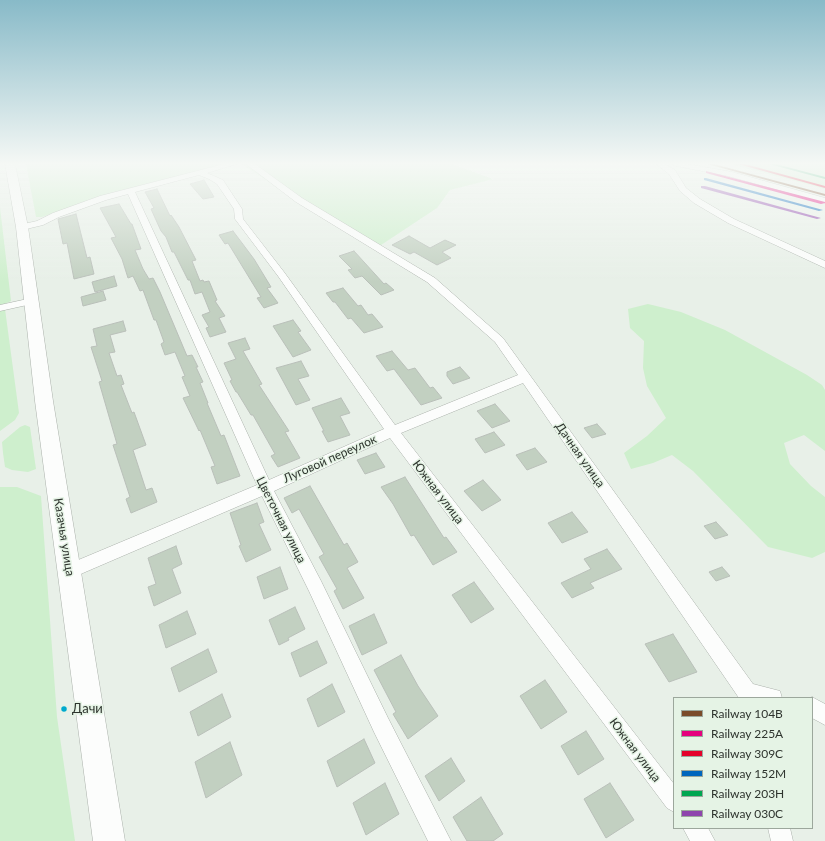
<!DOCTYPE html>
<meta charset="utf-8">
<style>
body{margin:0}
#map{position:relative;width:825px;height:841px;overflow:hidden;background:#e8f0e8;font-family:Lato,sans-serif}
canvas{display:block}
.legend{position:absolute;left:673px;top:697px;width:140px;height:132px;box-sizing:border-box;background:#e5f3e5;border:1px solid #9ca79c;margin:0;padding:5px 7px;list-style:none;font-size:12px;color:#2e342e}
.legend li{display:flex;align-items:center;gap:8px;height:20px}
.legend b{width:20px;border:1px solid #9ca79c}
</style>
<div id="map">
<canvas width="825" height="841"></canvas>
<ul class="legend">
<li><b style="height:5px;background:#7a4b2a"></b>Railway 104В</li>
<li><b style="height:5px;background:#e5007d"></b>Railway 225А</li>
<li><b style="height:5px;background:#e4002b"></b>Railway 309С</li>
<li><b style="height:5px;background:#0065bd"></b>Railway 152М</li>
<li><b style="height:5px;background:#00a651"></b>Railway 203Н</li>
<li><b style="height:5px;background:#8e44ad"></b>Railway 030C</li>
</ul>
</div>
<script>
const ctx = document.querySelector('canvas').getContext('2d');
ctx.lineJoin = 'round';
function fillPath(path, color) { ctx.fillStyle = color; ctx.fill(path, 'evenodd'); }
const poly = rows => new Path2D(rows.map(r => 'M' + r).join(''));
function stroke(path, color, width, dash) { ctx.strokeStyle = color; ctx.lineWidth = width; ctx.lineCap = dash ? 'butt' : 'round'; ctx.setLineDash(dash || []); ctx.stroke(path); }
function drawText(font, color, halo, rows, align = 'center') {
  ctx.font = font + ' Lato,sans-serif'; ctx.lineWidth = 3; ctx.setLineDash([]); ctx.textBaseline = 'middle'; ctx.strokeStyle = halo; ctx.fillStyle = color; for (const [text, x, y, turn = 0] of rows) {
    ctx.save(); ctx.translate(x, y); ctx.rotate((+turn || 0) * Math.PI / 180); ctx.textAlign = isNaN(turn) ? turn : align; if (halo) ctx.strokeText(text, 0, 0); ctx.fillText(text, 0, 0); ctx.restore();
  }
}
const green = poly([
 [26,164,225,164,88,201,42,217,36,217],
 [241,164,452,164,493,179,450,190,437,208,375,249],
 [730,164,825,164,825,189],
 [0,207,11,301,0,306],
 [648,304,681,312,725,330,807,375,822,385,825,390,825,451,804,435,784,443,790,464,811,486,825,497,825,552,812,558,768,547,693,471,672,455,653,463,631,469,624,453,647,436,666,418,647,386,643,368,644,341,630,328,628,309],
 [5,309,19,413,15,420,0,431,0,310],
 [25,425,30,427,36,469,28,472,12,470,5,467,3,453,2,442,20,427],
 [0,487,17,487,41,496,57,717,75,841,0,841]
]);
const building = poly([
 [204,180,214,197,203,199,190,184,204,180],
 [157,189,170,216,171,215,179,227,196,260,192,261,200,281,203,280,204,282,209,281,217,300,215,301,225,316,219,318,226,332,210,337,206,328,209,327,202,315,210,312,202,292,195,294,190,280,188,280,174,252,172,252,166,237,161,231,151,209,154,208,145,192,157,189],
 [119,204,131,224,132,224,141,249,135,250,143,269,149,279,153,278,160,292,187,356,192,355,198,367,196,367,203,382,200,383,208,403,207,403,221,436,224,435,240,476,217,484,211,467,215,466,200,430,199,431,183,398,190,396,182,377,185,376,175,352,165,355,161,344,164,342,156,320,154,320,143,290,140,291,133,276,128,278,122,259,111,238,116,237,100,208,119,204],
 [76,214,87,258,90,257,94,274,74,279,67,243,63,244,58,219,76,214],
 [233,231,254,259,271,287,267,288,278,303,264,308,257,298,261,297,228,243,225,244,219,235,233,231],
 [409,236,430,248,445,240,456,245,442,252,451,258,437,265,414,252,410,254,392,245,409,236],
 [354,251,384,284,386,283,394,290,381,295,362,276,355,278,348,270,352,269,339,256,354,251],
 [114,276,117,286,95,292,92,282,114,276],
 [343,288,358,306,361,305,368,315,372,314,383,327,364,333,351,318,348,319,335,302,333,302,326,293,343,288],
 [103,291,106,300,83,306,81,297,103,291],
 [293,320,301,331,298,332,311,350,293,357,273,326,293,320],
 [123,321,126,331,110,335,115,352,109,353,117,376,121,375,124,384,121,385,132,413,134,412,146,445,133,450,146,490,152,488,157,502,131,513,126,499,130,497,113,445,117,444,99,382,102,381,91,347,97,346,93,329,123,321],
 [245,338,250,349,243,351,262,384,259,385,289,431,285,432,300,458,278,467,271,456,275,454,253,415,251,415,237,392,236,392,230,381,232,380,224,363,236,359,228,343,245,338],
 [392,351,408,370,415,368,430,388,433,387,442,398,421,405,394,369,387,371,376,356,392,351],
 [301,361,309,376,298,379,310,400,296,405,276,368,301,361],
 [460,367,470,378,453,384,447,376,447,372,460,367],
 [341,398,350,413,340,416,350,435,328,442,322,431,324,431,312,408,341,398],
 [495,404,510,421,492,428,477,411,495,404],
 [597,424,606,434,592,438,584,428,597,424],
 [494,432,505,445,485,453,475,439,494,432],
 [535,448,547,462,527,470,516,455,535,448],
 [376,453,385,467,365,474,357,460,376,453],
 [405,477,444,538,446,537,457,552,433,565,414,535,411,536,393,504,381,487,405,477],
 [483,480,501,500,482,511,464,491,483,480],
 [310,486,344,545,347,543,358,562,347,568,364,598,343,609,334,591,337,589,319,557,324,554,299,509,292,513,284,498,310,486],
 [257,503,264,522,259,524,271,550,246,562,239,546,241,545,230,513,257,503],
 [572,512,588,532,562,543,548,523,572,512],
 [716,522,728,535,715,539,704,526,716,522],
 [176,546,182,564,172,569,181,593,154,606,148,587,156,584,148,558,176,546],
 [607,549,622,569,590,583,594,588,572,598,561,583,591,569,584,559,607,549],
 [280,567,288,589,264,599,257,577,280,567],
 [722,567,730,576,716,581,709,572,722,567],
 [474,582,494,609,471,623,452,595,474,582],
 [295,607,305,629,288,638,289,640,279,645,269,620,295,607],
 [187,611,196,634,166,648,159,625,187,611],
 [374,614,387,643,362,655,349,626,374,614],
 [673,634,697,672,669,682,645,644,673,634],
 [317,641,327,663,300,677,291,653,317,641],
 [208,649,217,672,179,692,171,668,208,649],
 [401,655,418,686,438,716,408,739,393,714,396,712,374,670,401,655],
 [545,680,567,712,541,729,520,696,545,680],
 [332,684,345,712,318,727,307,699,332,684],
 [222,694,231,717,198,736,190,712,222,694],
 [586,731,604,759,578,775,561,746,586,731],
 [364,739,375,763,337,787,327,761,364,739],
 [230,742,242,775,206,798,195,762,230,742],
 [451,758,465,781,439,801,425,776,451,758],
 [385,783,399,814,366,835,353,803,385,783],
 [610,783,634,820,606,838,584,799,610,783],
 [481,797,503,834,493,841,467,841,453,817,481,797]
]);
const minor = poly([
 [224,164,237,164,207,173,223,180,242,209,243,219,284,272,395,425,518,375,495,342,427,282,296,202,246,164,255,164,302,198,435,278,503,338,753,684,780,691,782,698,739,698,523,383,401,433,674,784,674,812,667,808,390,438,274,491,321,581,388,718,451,841,428,841,374,732,309,591,262,496,76,576,70,578,64,576,62,571,64,566,257,485,128,194,106,200,59,217,43,225,22,230,18,227,19,225,37,221,53,213,100,196,224,164],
 [199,175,209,179,217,184,234,209,235,219,278,276,384,429,269,480,135,192,199,175],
 [656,164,665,164,675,170,686,188,700,199,734,219,825,261,825,268,728,223,694,203,680,191,669,174,656,164],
 [672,164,688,164,732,172,825,198,825,203,728,176,676,166,672,164],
 [32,298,36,299,37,301,36,303,0,311,0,305,32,298],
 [812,697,825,704,825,725,812,718,812,698,811,698,812,697],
 [683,828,708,828,715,841,690,841,683,828],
 [768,828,790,828,793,841,771,841,768,828]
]);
const secondary = poly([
 [5,164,15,164,28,227,53,401,125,841,93,841,35,401,16,227,5,164]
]);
const rail1 = poly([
 [707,164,714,164,825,194,825,196,707,164]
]);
const rail2 = poly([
 [706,171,825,202,825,203,821,204,706,173,706,171]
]);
const rail3 = poly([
 [738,164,745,164,825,186,825,188,738,164]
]);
const rail4 = poly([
 [704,178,706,178,823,210,819,211,704,180,704,178]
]);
const rail5 = poly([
 [769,164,776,164,825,177,825,179,769,164]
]);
const rail6 = poly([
 [701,186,705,186,821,218,817,219,701,188,701,186]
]);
const markers = [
 [64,709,3.5,"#00a9ce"]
];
const streetNames = [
 ["Дачная улица",580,455,55],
 ["Луговой переулок",330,459,-24],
 ["Южная улица",438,492,53],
 ["Цветочная улица",281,520,63],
 ["Казачья улица",64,537,81],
 ["Южная улица",635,750,53]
];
const nearBusnames = [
 ["Дачи",72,709]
];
fillPath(green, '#ceefcd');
fillPath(building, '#c2d0c1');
stroke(building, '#b9bfb9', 1);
stroke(minor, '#abb1ab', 1);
stroke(secondary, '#abb1ab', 1);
fillPath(minor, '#fcfdfc');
fillPath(secondary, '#fcfdfc');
fillPath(rail1, '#7a4b2a');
fillPath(rail2, '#e5007d');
fillPath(rail3, '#e4002b');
fillPath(rail4, '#0065bd');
fillPath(rail5, '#00a651');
fillPath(rail6, '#8e44ad');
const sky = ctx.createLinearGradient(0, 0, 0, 282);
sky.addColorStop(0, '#88bac8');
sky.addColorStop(0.58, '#f5f8f5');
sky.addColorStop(1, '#f5f8f500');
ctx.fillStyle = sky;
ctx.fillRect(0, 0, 825, 282);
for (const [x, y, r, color] of markers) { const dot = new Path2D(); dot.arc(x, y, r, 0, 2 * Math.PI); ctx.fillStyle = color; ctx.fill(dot); stroke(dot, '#e5f3e5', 1.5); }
drawText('12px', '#2e342e', '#e5f3e5', streetNames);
drawText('13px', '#2e342e', '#e5f3e5', nearBusnames, 'left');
</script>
